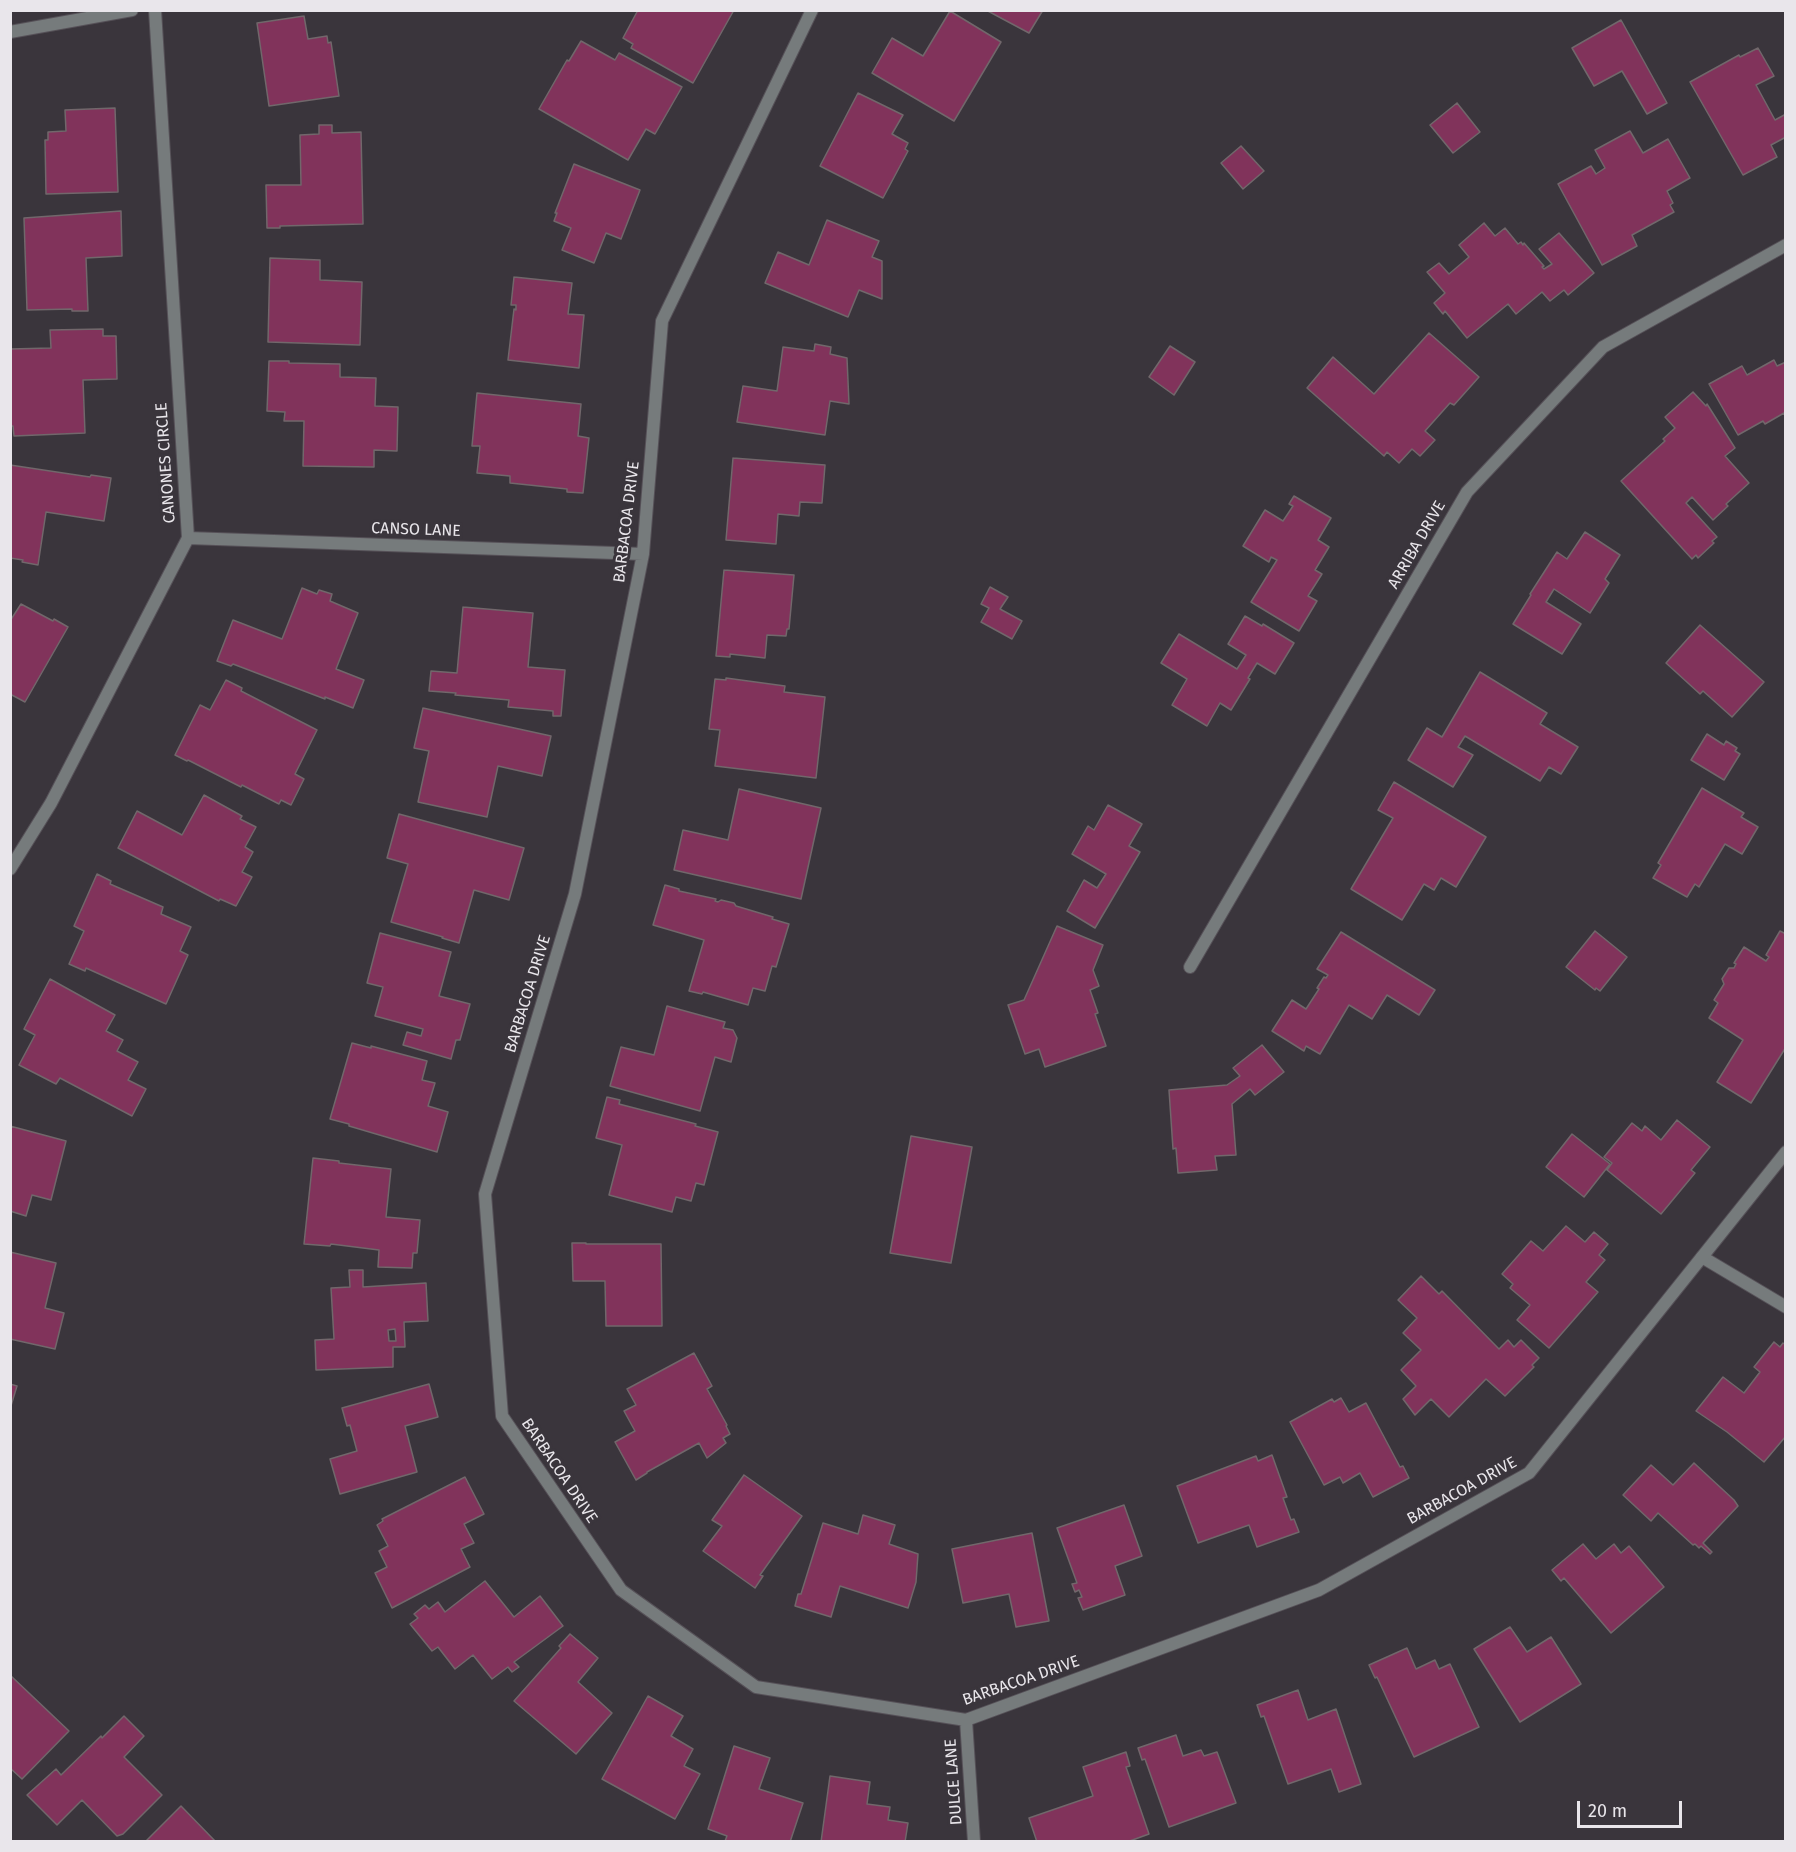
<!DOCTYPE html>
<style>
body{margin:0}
#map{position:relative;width:1796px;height:1852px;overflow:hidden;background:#3a353c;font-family:"Fira Sans",sans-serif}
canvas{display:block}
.frame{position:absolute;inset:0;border:12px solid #e9e6eb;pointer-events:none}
.scale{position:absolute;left:1577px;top:1801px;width:105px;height:27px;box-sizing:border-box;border:3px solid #e9e6eb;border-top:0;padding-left:8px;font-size:18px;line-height:21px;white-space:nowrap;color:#e9e6eb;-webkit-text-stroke:4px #3a353c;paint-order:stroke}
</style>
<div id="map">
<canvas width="1796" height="1852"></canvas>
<div class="frame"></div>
<div class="scale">20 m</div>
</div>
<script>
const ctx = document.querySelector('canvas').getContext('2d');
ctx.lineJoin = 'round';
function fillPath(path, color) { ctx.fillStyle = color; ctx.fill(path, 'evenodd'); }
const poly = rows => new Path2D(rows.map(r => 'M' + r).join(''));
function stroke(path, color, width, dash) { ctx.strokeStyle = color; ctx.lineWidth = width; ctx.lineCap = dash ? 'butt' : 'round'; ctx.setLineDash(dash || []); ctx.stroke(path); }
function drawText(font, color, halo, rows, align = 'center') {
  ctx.font = font + ' "Fira Sans",sans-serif'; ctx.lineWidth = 6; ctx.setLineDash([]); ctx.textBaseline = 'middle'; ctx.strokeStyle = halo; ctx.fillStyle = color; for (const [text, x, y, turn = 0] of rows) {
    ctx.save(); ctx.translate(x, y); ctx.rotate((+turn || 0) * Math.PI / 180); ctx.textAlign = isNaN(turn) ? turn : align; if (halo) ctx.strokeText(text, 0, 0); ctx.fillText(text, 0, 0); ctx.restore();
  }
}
const building = poly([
 [638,10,734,10,693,83,631,48,633,44,623,38,638,10],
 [986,10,1043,10,1029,33,986,10],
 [950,11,1001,42,954,121,872,73,892,38,923,56,950,11],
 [304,16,308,39,327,36,328,43,331,42,339,96,269,106,257,23,304,16],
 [1621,20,1667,103,1647,114,1622,71,1594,86,1572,48,1621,20],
 [581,41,615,60,619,53,682,87,655,134,646,129,628,160,539,109,567,60,569,61,581,41],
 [1758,48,1774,76,1756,85,1775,120,1786,114,1786,137,1771,145,1777,157,1743,175,1690,82,1739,55,1740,57,1758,48],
 [858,93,903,115,892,134,908,143,905,149,908,151,883,198,820,166,858,93],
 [1457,103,1480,132,1453,153,1430,125,1457,103],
 [115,108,118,192,46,194,45,140,48,140,48,132,66,131,65,110,115,108],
 [319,125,332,125,332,133,361,132,363,224,280,226,280,228,267,228,266,185,301,185,300,135,319,134,319,125],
 [1630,131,1643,153,1668,139,1690,178,1667,191,1673,203,1670,205,1674,212,1632,235,1637,246,1602,265,1558,184,1591,166,1596,174,1605,168,1595,150,1630,131],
 [1241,146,1264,171,1243,189,1221,163,1241,146],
 [574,164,640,190,621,239,606,233,594,263,562,250,571,228,554,221,557,213,555,213,574,164],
 [121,211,122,256,86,258,88,311,72,311,72,309,27,310,24,218,121,211],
 [827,220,879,241,872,257,882,261,882,299,859,290,848,317,765,283,778,252,809,265,827,220],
 [1484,223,1495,236,1505,228,1518,244,1521,242,1523,245,1524,243,1544,266,1542,267,1544,269,1552,264,1539,249,1559,233,1594,273,1568,295,1564,290,1550,301,1542,292,1516,314,1508,304,1467,338,1445,311,1443,314,1434,303,1445,293,1427,272,1439,263,1449,274,1469,257,1459,245,1484,223],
 [270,258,320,260,320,280,362,282,360,345,268,342,270,258],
 [514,277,572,283,568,314,584,315,579,368,508,360,514,309,516,310,516,305,511,305,514,277],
 [103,329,103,336,116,336,117,379,83,380,85,433,14,436,13,426,10,426,10,349,51,348,50,330,103,329],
 [1429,333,1479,377,1454,405,1450,403,1425,431,1435,440,1420,456,1412,449,1399,463,1387,452,1384,456,1307,388,1333,357,1374,394,1429,333],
 [815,344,831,347,830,354,847,358,849,404,830,401,825,435,737,422,743,386,777,391,783,347,814,351,815,344],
 [1170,346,1195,362,1174,395,1149,377,1170,346],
 [1774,360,1777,366,1786,362,1786,417,1784,413,1765,424,1763,421,1738,435,1709,384,1742,366,1747,375,1774,360],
 [269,361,289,361,289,363,340,364,340,377,376,378,375,406,398,407,397,451,374,450,374,467,303,466,304,421,284,421,285,412,267,411,269,361],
 [1693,392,1706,406,1707,404,1735,448,1725,456,1749,483,1726,504,1728,506,1713,520,1692,497,1686,503,1717,537,1712,541,1714,543,1698,558,1696,555,1692,559,1621,481,1665,441,1663,439,1675,428,1665,417,1693,392],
 [477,393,581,404,578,436,589,438,583,493,567,492,567,489,510,483,510,476,477,473,480,446,472,446,477,393],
 [733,458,825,465,822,503,800,502,799,516,778,514,776,544,726,540,733,458],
 [10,465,90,477,91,475,111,478,104,521,46,512,38,565,22,562,23,560,10,558,10,465],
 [1294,496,1331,518,1318,540,1329,547,1315,570,1322,574,1308,596,1317,601,1299,631,1251,602,1277,560,1271,557,1269,562,1243,546,1265,510,1283,521,1293,506,1289,504,1294,496],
 [1585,532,1620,555,1605,579,1609,583,1590,613,1554,589,1546,602,1581,624,1562,654,1513,624,1531,595,1530,594,1557,552,1567,559,1585,532],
 [724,570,794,575,789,629,787,629,786,636,767,635,765,658,730,654,730,657,716,656,724,570],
 [990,587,1008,597,1000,609,1022,621,1012,639,981,622,989,608,981,604,990,587],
 [302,588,317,594,319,590,332,594,330,601,358,613,336,669,364,680,353,708,325,697,325,699,233,664,231,666,217,661,233,620,282,639,302,588],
 [21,604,53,621,54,619,68,627,25,702,10,694,10,621,21,604],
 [463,607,533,613,528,667,565,670,561,716,553,716,553,711,508,707,509,700,455,695,456,693,429,691,431,671,457,673,463,607],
 [1245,616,1262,626,1263,624,1294,643,1275,674,1257,663,1248,678,1250,679,1231,710,1220,703,1207,726,1172,705,1187,679,1161,663,1179,634,1237,669,1246,655,1228,644,1245,616],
 [1700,625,1764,682,1732,717,1703,691,1700,694,1666,663,1700,625],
 [1480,672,1547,713,1540,724,1578,747,1561,774,1549,767,1540,781,1465,736,1458,747,1473,755,1453,787,1408,760,1427,728,1442,737,1480,672],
 [726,678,785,686,784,692,825,697,816,778,715,766,720,730,709,729,715,679,726,680,726,678],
 [226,680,242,688,241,691,317,730,295,774,304,779,291,805,281,800,279,804,242,785,241,787,188,760,187,761,175,755,200,705,210,710,226,680],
 [423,708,551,736,542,776,498,766,487,817,418,802,429,751,414,748,423,708],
 [1707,734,1724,745,1726,741,1737,748,1735,751,1740,754,1724,780,1691,760,1707,734],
 [1394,782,1486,837,1456,887,1441,878,1434,890,1424,884,1402,920,1351,889,1393,818,1378,810,1394,782],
 [1702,788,1744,813,1741,817,1758,827,1742,854,1725,844,1699,887,1695,884,1687,897,1653,878,1661,865,1658,863,1702,788],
 [739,789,821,808,801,899,674,870,683,830,728,840,739,789],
 [204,795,242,816,240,819,256,827,245,847,253,852,242,872,252,877,236,906,220,899,219,901,118,848,137,811,182,835,204,795],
 [1108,805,1142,824,1129,846,1140,852,1095,928,1067,911,1084,880,1097,888,1106,874,1072,854,1088,826,1094,830,1108,805],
 [399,814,524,848,509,900,474,890,459,943,442,938,443,937,391,922,408,864,387,858,399,814],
 [97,874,111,881,110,884,163,907,161,914,191,927,180,951,188,955,166,1004,86,968,85,971,69,964,84,931,74,926,97,874],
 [665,885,679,889,679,891,716,899,715,901,718,902,721,900,734,903,736,906,773,917,772,919,789,924,776,967,772,966,765,991,753,988,748,1005,703,992,702,994,689,991,704,940,653,925,665,885],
 [1057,926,1103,945,1093,970,1099,986,1090,990,1098,1013,1095,1014,1106,1046,1045,1067,1039,1049,1025,1054,1008,1005,1024,1000,1057,926],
 [1595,931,1627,957,1600,991,1596,988,1595,990,1566,967,1595,931],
 [1780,931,1786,934,1786,1047,1751,1103,1717,1082,1743,1040,1709,1018,1718,1003,1714,1000,1724,984,1722,979,1729,968,1734,968,1736,964,1734,963,1744,947,1766,961,1769,957,1766,955,1780,931],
 [1341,932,1435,990,1419,1015,1387,995,1372,1019,1349,1005,1320,1054,1306,1046,1304,1051,1272,1031,1292,1000,1306,1009,1319,989,1317,988,1324,977,1326,978,1328,975,1317,969,1341,932],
 [380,933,451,952,439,996,470,1004,460,1040,456,1040,451,1059,403,1045,407,1032,421,1036,423,1029,375,1016,383,987,367,983,380,933],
 [50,979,115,1015,106,1031,123,1040,117,1051,138,1062,128,1080,146,1089,132,1116,60,1078,56,1084,19,1065,35,1035,24,1029,50,979],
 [667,1006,725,1022,723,1028,733,1030,737,1038,731,1062,715,1057,700,1111,610,1086,621,1047,654,1055,667,1006],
 [352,1043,371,1048,371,1046,427,1061,422,1080,435,1083,428,1106,448,1112,437,1152,349,1126,349,1124,330,1119,352,1043],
 [1262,1045,1284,1072,1255,1095,1250,1089,1232,1104,1236,1155,1215,1156,1217,1170,1178,1173,1176,1148,1173,1149,1169,1090,1227,1085,1240,1076,1233,1068,1262,1045],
 [607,1097,620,1100,619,1104,696,1124,695,1126,718,1132,704,1185,696,1183,691,1201,676,1197,672,1212,609,1195,622,1145,596,1138,607,1097],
 [1677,1120,1710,1147,1691,1170,1695,1173,1661,1214,1607,1170,1612,1163,1604,1157,1632,1123,1642,1131,1645,1126,1661,1140,1677,1120],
 [10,1126,66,1141,51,1200,32,1195,26,1216,10,1211,10,1126],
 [1572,1134,1610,1164,1584,1197,1546,1167,1572,1134],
 [911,1136,972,1147,951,1263,890,1253,911,1136],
 [313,1158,339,1161,339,1163,391,1169,386,1217,420,1220,417,1253,413,1253,412,1268,378,1267,379,1250,331,1244,330,1246,304,1244,313,1158],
 [1566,1226,1585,1242,1594,1232,1608,1244,1599,1255,1605,1260,1586,1282,1598,1292,1549,1348,1517,1320,1530,1305,1510,1288,1513,1284,1502,1274,1531,1241,1543,1251,1566,1226],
 [572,1243,586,1243,586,1244,661,1244,662,1326,606,1326,605,1281,573,1281,572,1243],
 [10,1252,56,1263,45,1308,64,1313,55,1349,10,1339,10,1252],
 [349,1270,363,1270,363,1287,426,1283,428,1321,404,1322,405,1347,393,1347,393,1367,316,1370,315,1340,334,1339,331,1288,350,1287,349,1270],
 [395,1329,396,1341,389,1341,388,1330,395,1329],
 [1421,1276,1439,1294,1442,1291,1499,1349,1508,1340,1514,1347,1521,1340,1539,1358,1532,1365,1534,1367,1505,1396,1486,1379,1449,1417,1431,1399,1415,1415,1403,1399,1416,1386,1401,1370,1421,1350,1403,1333,1417,1318,1398,1300,1421,1276],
 [1774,1342,1780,1347,1783,1343,1786,1345,1786,1436,1764,1462,1727,1432,1696,1411,1723,1377,1744,1393,1760,1372,1754,1367,1774,1342],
 [694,1353,712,1386,707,1389,727,1425,726,1426,730,1434,723,1438,726,1443,707,1458,699,1443,647,1472,647,1473,636,1480,615,1442,635,1431,624,1411,636,1405,627,1389,694,1353],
 [10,1384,17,1386,10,1409,10,1384],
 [429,1384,438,1417,405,1426,417,1472,340,1494,330,1459,357,1451,350,1425,347,1426,342,1408,429,1384],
 [1341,1398,1349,1412,1366,1403,1400,1467,1403,1466,1409,1478,1373,1497,1360,1473,1343,1483,1340,1477,1324,1485,1290,1422,1332,1399,1334,1402,1341,1398],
 [1272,1455,1287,1497,1283,1498,1291,1520,1294,1519,1299,1532,1257,1547,1249,1525,1198,1543,1177,1486,1256,1456,1258,1461,1272,1455],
 [1694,1463,1734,1500,1738,1506,1703,1543,1712,1552,1710,1554,1701,1546,1699,1548,1695,1544,1693,1545,1658,1513,1651,1521,1623,1495,1651,1465,1673,1485,1694,1463],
 [744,1475,802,1516,760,1575,763,1576,755,1588,703,1551,722,1526,712,1520,744,1475],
 [465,1477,484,1514,464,1524,474,1543,461,1549,470,1567,392,1608,375,1573,387,1567,379,1551,388,1546,377,1525,383,1521,382,1519,465,1477],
 [1124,1505,1142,1556,1115,1566,1125,1595,1083,1610,1078,1598,1082,1597,1079,1590,1075,1592,1072,1584,1077,1583,1057,1528,1124,1505],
 [863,1515,895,1525,889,1544,918,1554,916,1582,908,1608,840,1586,831,1617,795,1606,798,1594,801,1594,823,1523,858,1534,863,1515],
 [1032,1533,1049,1621,1016,1627,1009,1594,963,1603,952,1549,1032,1533],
 [1583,1544,1596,1559,1614,1544,1621,1553,1629,1546,1664,1587,1611,1633,1564,1578,1561,1581,1552,1570,1583,1544],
 [485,1581,514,1617,540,1596,563,1626,514,1662,519,1667,512,1672,508,1667,492,1679,473,1655,455,1669,438,1647,432,1651,410,1624,418,1618,414,1614,425,1605,429,1609,438,1602,445,1612,485,1581],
 [1510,1627,1527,1652,1551,1637,1581,1684,1520,1722,1474,1649,1510,1627],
 [570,1634,598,1658,578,1682,612,1713,576,1754,514,1701,561,1648,559,1646,570,1634],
 [1407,1648,1416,1669,1435,1660,1439,1669,1450,1664,1479,1727,1414,1757,1377,1677,1375,1678,1369,1665,1407,1648],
 [10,1675,69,1731,22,1779,10,1768,10,1675],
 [1298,1690,1308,1720,1336,1709,1361,1784,1339,1792,1331,1769,1288,1784,1264,1716,1261,1717,1257,1705,1298,1690],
 [648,1696,683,1716,671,1736,693,1749,684,1766,700,1774,675,1819,602,1779,648,1696],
 [124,1716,144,1736,124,1757,162,1795,123,1834,117,1836,82,1800,57,1825,27,1795,56,1769,61,1775,101,1736,102,1738,124,1716],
 [1176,1735,1183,1756,1201,1750,1204,1756,1217,1752,1236,1803,1169,1827,1145,1759,1142,1760,1138,1748,1176,1735],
 [734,1746,770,1758,759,1789,803,1803,790,1842,726,1842,725,1841,727,1836,708,1829,734,1746],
 [1126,1752,1130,1766,1126,1767,1149,1834,1127,1842,1037,1842,1029,1818,1093,1796,1083,1767,1126,1752],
 [830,1776,870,1782,867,1804,890,1807,888,1820,908,1823,905,1842,821,1842,830,1776],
 [181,1806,216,1842,145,1842,181,1806]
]);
const service = poly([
 [1702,1257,1786,1307]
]);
const minor = poly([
 [812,10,662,321,643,554,575,894,485,1194,502,1416,621,1590,756,1687,966,1720,1319,1590,1529,1473,1786,1152],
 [10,32,132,10],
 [188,538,643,554],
 [10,869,51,803,188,538,155,10],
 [1190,967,1467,492,1603,347,1786,245],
 [966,1720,974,1842]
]);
const streetNames = [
 ["CANONES CIRCLE",166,463,-94],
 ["BARBACOA DRIVE",627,522,-83],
 ["CANSO LANE",416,530,2],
 ["ARRIBA DRIVE",1417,545,-60],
 ["BARBACOA DRIVE",528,994,-73],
 ["BARBACOA DRIVE",559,1471,56],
 ["BARBACOA DRIVE",1462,1491,-29],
 ["BARBACOA DRIVE",1021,1681,-19],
 ["DULCE LANE",954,1782,-94]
];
fillPath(building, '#81335b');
stroke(building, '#71676b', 1.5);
stroke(service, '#565158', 14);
stroke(minor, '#565158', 14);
stroke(service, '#767b7c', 12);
stroke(minor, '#767b7c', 12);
drawText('16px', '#e9e6eb', '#3a353c', streetNames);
</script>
